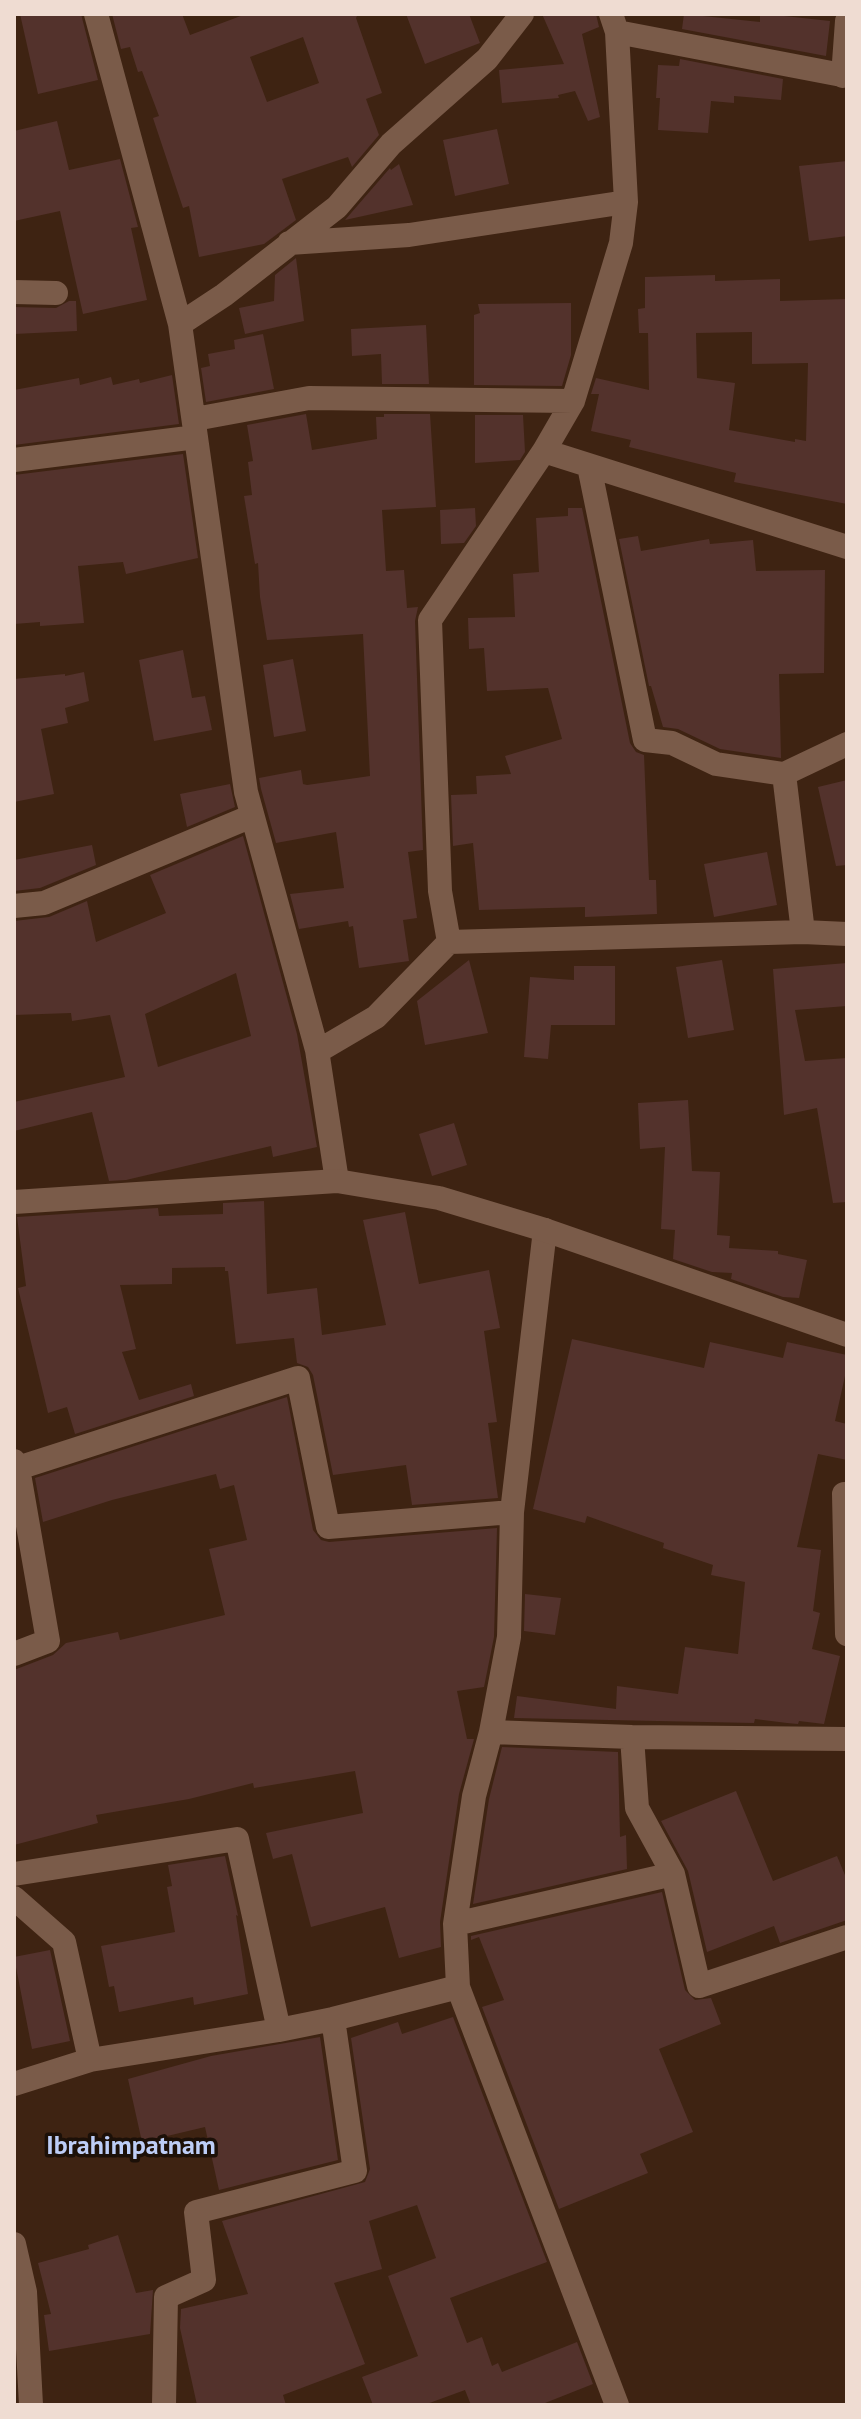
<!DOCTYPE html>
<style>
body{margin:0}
#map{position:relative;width:861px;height:2419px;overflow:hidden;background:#3e2312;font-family:"PT Sans",sans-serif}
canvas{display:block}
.frame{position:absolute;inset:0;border:16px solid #efdcd2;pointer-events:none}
</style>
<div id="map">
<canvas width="861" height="2419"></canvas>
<div class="frame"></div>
</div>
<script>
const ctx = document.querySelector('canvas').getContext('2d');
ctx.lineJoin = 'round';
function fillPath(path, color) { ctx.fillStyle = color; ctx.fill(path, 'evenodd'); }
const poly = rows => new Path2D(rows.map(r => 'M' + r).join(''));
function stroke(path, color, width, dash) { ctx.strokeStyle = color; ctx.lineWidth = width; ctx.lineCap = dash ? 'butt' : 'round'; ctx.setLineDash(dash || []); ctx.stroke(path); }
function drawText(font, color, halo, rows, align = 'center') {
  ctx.font = font + ' "PT Sans",sans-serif'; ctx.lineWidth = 7; ctx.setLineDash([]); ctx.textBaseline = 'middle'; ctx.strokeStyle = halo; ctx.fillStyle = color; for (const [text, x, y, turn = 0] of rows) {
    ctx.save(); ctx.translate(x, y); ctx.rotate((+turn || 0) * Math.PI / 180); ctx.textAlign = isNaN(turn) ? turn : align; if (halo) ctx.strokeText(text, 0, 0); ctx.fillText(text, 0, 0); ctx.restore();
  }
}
const building = poly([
 [20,14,81,14,98,80,38,94],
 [112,14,182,14,190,35,246,14,358,14,356,18,382,93,366,99,379,135,352,167,348,157,282,179,296,220,264,244,199,257,189,206,183,208,153,118,159,116,142,71,138,72,130,47,121,49],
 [303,37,319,83,267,102,250,57],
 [406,14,469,14,480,43,425,64],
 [542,14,596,14,599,27,582,34,600,117,588,121,575,91,558,95,559,98,502,103,499,70,564,64],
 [684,14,760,22,760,14,766,14,830,21,826,56,682,29],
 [680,59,783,79,781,100,734,96,734,103,711,101,708,133,658,130,660,98,656,98,658,65,679,66],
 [57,121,69,170,120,159,138,227,131,228,147,300,83,314,60,211,14,221,14,131],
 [497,129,509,184,455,196,443,140],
 [847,161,847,236,809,241,799,166],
 [399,164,413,205,345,220,390,168,391,170],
 [296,258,304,321,245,334,239,308,274,301,275,275],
 [715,275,715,281,780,279,780,301,847,299,847,504,734,482,736,473,629,447,631,440,591,431,599,394,591,394,596,378,649,390,648,333,639,333,638,309,645,308,645,277],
 [752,332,752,364,808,363,806,441,795,439,795,442,729,430,735,383,697,378,696,333],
 [69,301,76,301,77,331,14,334,14,307,56,308],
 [571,303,571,355,562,386,474,385,474,315,480,313,478,304],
 [426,325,429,384,382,384,381,354,352,356,351,329],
 [263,334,274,389,206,402,201,368,210,366,208,354,235,349,234,340],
 [172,375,179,424,14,445,14,390,79,378,80,385,111,377,113,385,139,379,140,383],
 [306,414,312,450,377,439,376,417,384,417,384,414,430,414,436,507,382,510,386,571,404,570,407,608,418,607,415,621,423,850,408,852,417,918,403,920,409,961,359,968,353,926,349,927,348,921,299,929,290,894,344,888,336,832,276,843,261,789,259,778,301,770,303,784,307,785,370,776,363,634,267,640,260,597,258,563,255,564,244,496,252,495,248,462,253,461,247,425],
 [475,415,523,415,525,452,520,460,475,463],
 [183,454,198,558,126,574,123,562,78,566,84,623,40,626,40,622,14,624,14,475],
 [475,508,476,526,464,543,441,544,440,510],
 [568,508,582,508,630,743,636,752,644,755,649,880,656,880,657,914,585,917,585,907,479,910,473,843,453,846,451,795,477,794,476,776,511,774,505,756,562,739,548,688,487,691,484,648,469,649,468,618,515,617,513,574,539,572,536,518,568,516],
 [638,536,641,551,709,539,710,544,753,540,756,571,825,570,824,673,779,674,781,758,720,749,678,729,663,727,651,686,649,686,619,539],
 [183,650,192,698,205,696,212,730,154,741,139,660],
 [293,659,306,731,274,737,263,665],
 [84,672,89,701,65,708,68,723,41,729,54,794,14,802,14,679,65,674,65,676],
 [847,780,847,865,836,866,818,787],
 [230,784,235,807,187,827,180,794],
 [243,836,297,1034,317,1147,273,1157,271,1146,126,1180,109,1181,92,1112,14,1131,14,1102,125,1077,110,1015,72,1021,71,1013,14,1015,14,921,49,917,87,901,96,942,166,913,150,875],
 [236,973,251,1036,158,1067,145,1014],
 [92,845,96,865,40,888,14,891,14,860],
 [767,852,777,905,714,917,704,864],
 [469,960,488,1033,425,1045,417,1001],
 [722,960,734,1030,688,1038,676,967],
 [847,963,847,1006,795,1010,805,1061,847,1058,847,1202,833,1203,817,1108,784,1115,773,969],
 [574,966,615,966,615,1025,551,1025,548,1059,524,1057,530,977,574,980],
 [688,1100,692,1171,720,1172,717,1235,730,1236,729,1248,778,1251,778,1254,807,1260,799,1298,783,1297,731,1279,732,1273,712,1272,673,1259,675,1230,661,1229,665,1147,640,1149,638,1103],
 [454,1123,467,1165,432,1176,419,1134],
 [264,1201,267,1294,317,1288,322,1335,386,1325,363,1220,405,1212,419,1284,489,1270,500,1328,484,1331,497,1422,488,1423,498,1498,412,1505,406,1465,333,1475,313,1375,308,1367,297,1363,294,1338,236,1344,228,1271,225,1271,225,1267,172,1268,172,1284,120,1285,136,1349,122,1352,139,1400,191,1384,194,1396,75,1434,67,1407,48,1413,18,1288,26,1286,17,1217,158,1208,159,1216,223,1214,223,1203],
 [572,1339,704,1368,710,1342,783,1358,787,1342,847,1355,847,1367,835,1421,847,1424,847,1460,818,1454,797,1547,821,1550,813,1611,820,1613,812,1649,840,1656,824,1724,799,1721,798,1724,787,1723,755,1719,754,1723,514,1718,517,1696,616,1709,617,1686,678,1694,685,1647,738,1654,745,1582,711,1575,713,1565,663,1548,664,1543,587,1516,585,1523,533,1509],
 [287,1397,313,1530,321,1540,329,1542,497,1528,494,1637,484,1687,457,1691,467,1739,474,1739,459,1794,440,1922,441,1947,399,1958,385,1907,311,1927,292,1854,273,1859,266,1833,363,1813,355,1771,254,1788,253,1783,189,1799,96,1815,98,1823,14,1845,14,1670,53,1655,66,1643,118,1632,120,1640,225,1615,209,1549,247,1540,234,1485,220,1489,216,1474,112,1500,43,1522,35,1478],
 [525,1594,561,1598,555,1635,524,1631],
 [502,1747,618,1752,620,1837,626,1835,627,1869,473,1904,489,1799],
 [736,1791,773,1881,837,1856,847,1880,847,1920,780,1943,774,1926,707,1952,688,1871,661,1821],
 [225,1856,238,1916,236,1915,248,1994,194,2005,193,1997,119,2012,114,1986,109,1987,101,1946,175,1932,167,1887,172,1886,168,1865],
 [662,1892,685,1990,695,2000,711,1998,721,2024,659,2049,693,2132,640,2154,648,2173,559,2209,482,2007,504,2000,479,1937,471,1940,471,1936],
 [50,1950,70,2041,32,2049,14,1957],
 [453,2017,547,2262,450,2298,467,2343,482,2337,492,2366,498,2363,502,2372,577,2342,593,2384,540,2405,471,2405,465,2390,424,2405,373,2405,362,2377,418,2356,388,2276,436,2258,417,2205,369,2221,382,2269,334,2283,365,2364,283,2395,286,2405,197,2405,180,2328,181,2309,248,2294,222,2221,365,2182,370,2169,351,2038,398,2022,402,2034],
 [320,2037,338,2160,219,2190,205,2127,142,2142,128,2079,211,2056],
 [118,2235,136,2293,153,2290,150,2334,49,2351,44,2315,51,2314,38,2263,89,2249,88,2245]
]);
const street = poly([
 [96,14,180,324,246,792,317,1050,337,1181],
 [617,32,847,76],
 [843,76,847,21],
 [289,243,409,235,626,202],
 [14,292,56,293],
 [180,324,224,295,337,207,391,144,487,59,522,14],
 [195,419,309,398,573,401],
 [544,451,847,547],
 [14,460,196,437],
 [589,466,645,740,672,743,716,764,784,774],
 [14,906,44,903,252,816],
 [803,932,784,774,847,744],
 [449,942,440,891,430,620,544,451,573,401,621,243,626,202,617,32,611,14],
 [317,1050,325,1047,376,1017,449,942,803,932,847,934],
 [545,1230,512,1512,509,1637,491,1732,474,1796,455,1924,458,1987,617,2405],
 [14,1461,18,1468,48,1641,14,1654],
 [18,1468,298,1378,328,1527,512,1512],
 [847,1494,844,1494,847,1634],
 [491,1732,632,1737,847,1739],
 [14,1874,237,1839,279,2030],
 [673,1874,699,1986,847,1937],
 [14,1898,64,1942,90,2060],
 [455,1924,673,1874,637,1808,632,1737],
 [14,2084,90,2060,279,2030,333,2019,458,1987],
 [14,2244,25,2292,31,2405],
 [164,2405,166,2297,204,2280,196,2212,355,2171,333,2019]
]);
const secondary = poly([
 [14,1202,337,1181,439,1198,545,1230,847,1335]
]);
const quarterNames = [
 ["Ibrahimpatnam",131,2147]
];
fillPath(building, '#53322c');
stroke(street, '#7a5b49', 24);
stroke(secondary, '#7a5b49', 24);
drawText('bold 26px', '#bdcdf6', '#1c1008', quarterNames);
</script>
